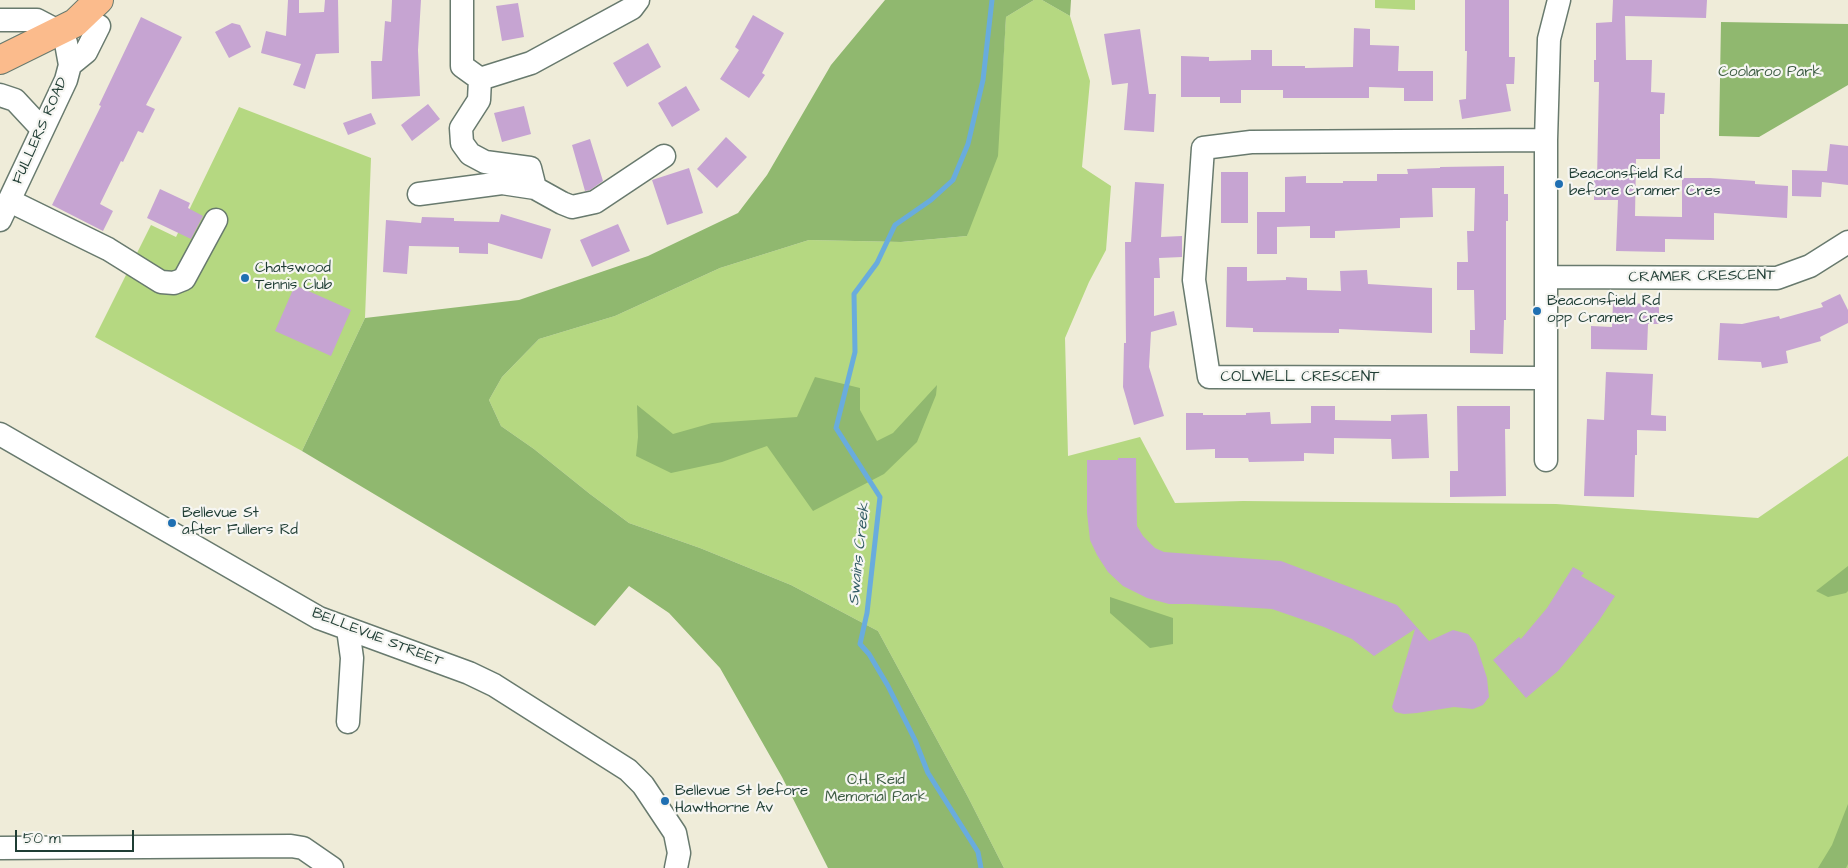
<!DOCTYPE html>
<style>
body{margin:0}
#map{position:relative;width:1848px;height:868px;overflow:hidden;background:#efecd9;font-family:"Architects Daughter",sans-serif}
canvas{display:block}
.scale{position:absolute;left:15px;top:830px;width:119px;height:22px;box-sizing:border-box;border:2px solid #1f3d34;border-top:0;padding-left:6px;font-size:15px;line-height:18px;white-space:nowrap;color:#1f3d34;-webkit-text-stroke:4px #f6f6f2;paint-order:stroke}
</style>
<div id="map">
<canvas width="1848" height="868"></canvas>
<div class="scale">50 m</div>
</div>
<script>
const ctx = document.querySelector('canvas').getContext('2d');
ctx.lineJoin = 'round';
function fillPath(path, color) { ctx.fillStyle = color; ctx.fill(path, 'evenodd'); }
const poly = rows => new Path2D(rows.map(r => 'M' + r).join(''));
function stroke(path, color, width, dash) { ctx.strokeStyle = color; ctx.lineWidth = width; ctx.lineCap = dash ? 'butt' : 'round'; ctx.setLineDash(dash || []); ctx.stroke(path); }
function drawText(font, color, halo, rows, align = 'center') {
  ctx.font = font + ' "Architects Daughter",sans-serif'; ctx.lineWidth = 4.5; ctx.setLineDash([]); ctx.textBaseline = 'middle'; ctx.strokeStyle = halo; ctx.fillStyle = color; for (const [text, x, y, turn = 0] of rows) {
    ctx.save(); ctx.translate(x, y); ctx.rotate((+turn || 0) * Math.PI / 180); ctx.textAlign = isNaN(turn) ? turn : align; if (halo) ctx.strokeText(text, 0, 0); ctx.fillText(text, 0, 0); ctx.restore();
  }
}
const green = poly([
 [1034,0,1042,0,1070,16,1090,81,1082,167,1111,186,1106,250,1089,282,1065,338,1068,456,1140,437,1175,503,1243,501,1556,504,1758,518,1848,456,1848,868,1004,868,968,797,878,631,791,585,700,548,629,523,590,494,534,449,501,426,489,400,502,377,539,339,615,316,720,268,809,240,901,242,967,236,1003,64,1006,17],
 [1375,0,1415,0,1415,10,1375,8],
 [239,107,371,158,365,318,302,451,95,337,151,225,176,237]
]);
const forest = poly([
 [885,0,1034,0,1006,17,998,156,967,236,901,242,809,240,720,268,615,316,539,339,502,377,489,400,501,426,534,449,590,494,629,523,700,548,791,585,878,631,968,797,1004,868,828,868,782,777,720,668,669,613,629,586,595,626,302,451,365,318,519,300,648,256,738,213,767,175,831,65],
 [1042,0,1071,0,1070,16],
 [1721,22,1848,24,1848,85,1759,137,1719,136],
 [815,377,860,388,860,410,877,441,893,433,937,385,936,395,917,442,884,474,813,511,767,446,722,462,671,473,636,456,638,437,637,405,673,434,712,423,797,417],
 [1848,566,1848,591,1846,593,1828,597,1816,591],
 [1110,597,1173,618,1173,644,1150,648,1110,613],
 [1848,804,1848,864,1846,868,1818,868,1832,845]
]);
const stream = poly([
 [981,868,978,852,928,773,915,740,888,686,869,654,860,644,867,613,880,497,836,428,855,352,854,294,877,263,895,225,931,200,953,180,968,144,983,80,992,0]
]);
const building = poly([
 [288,0,299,0,299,13,324,12,325,0,338,0,339,53,316,54,305,89,293,85,301,64,261,53,266,31,286,36],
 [392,0,421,0,418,50,420,96,372,99,371,61,382,61,385,21,391,22],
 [1465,0,1509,0,1509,57,1515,57,1514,84,1506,84,1511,111,1462,119,1459,100,1466,99,1467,51,1465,51],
 [1613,0,1707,0,1706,18,1625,16,1626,60,1652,60,1651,92,1665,93,1664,114,1660,114,1660,159,1636,159,1635,216,1682,217,1682,178,1710,178,1755,181,1755,184,1788,186,1787,218,1714,213,1714,240,1665,239,1665,252,1616,251,1618,200,1594,200,1594,180,1597,180,1599,82,1594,82,1594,60,1596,60,1596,23,1612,22],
 [518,3,524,37,502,41,496,6],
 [753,15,784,33,762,73,765,75,749,98,720,79,739,50,735,47],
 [141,17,182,37,146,105,155,109,143,133,138,131,123,162,121,161,100,204,113,211,103,231,52,205,101,106,99,105],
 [232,23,240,25,251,47,229,58,215,32],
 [1354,28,1370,29,1370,45,1399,46,1398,71,1433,71,1433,101,1404,101,1404,88,1369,87,1369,98,1283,98,1283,90,1241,90,1241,103,1220,103,1220,97,1181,97,1181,56,1209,57,1209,61,1251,60,1251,50,1272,50,1272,66,1305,66,1305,68,1353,67],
 [1140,29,1149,94,1156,94,1154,132,1124,130,1128,83,1112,85,1104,34],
 [648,43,661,67,627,87,613,63],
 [686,86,700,110,672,127,658,103],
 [428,104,440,119,412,141,401,125],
 [524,106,531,134,502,142,494,113],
 [371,113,376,124,348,135,343,123],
 [726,137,747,157,717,188,697,169],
 [590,139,603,181,590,190,585,191,572,145],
 [1830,144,1848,146,1848,185,1822,182,1821,197,1792,196,1792,170,1827,171],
 [1504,166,1504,194,1508,194,1508,221,1506,221,1506,320,1504,320,1503,354,1470,353,1470,330,1475,330,1474,290,1457,290,1457,262,1468,262,1467,231,1474,231,1475,188,1432,188,1433,217,1400,218,1400,228,1335,231,1335,238,1310,238,1310,226,1277,227,1277,254,1257,254,1257,212,1285,212,1285,177,1306,176,1306,183,1343,183,1343,181,1377,181,1377,174,1408,174,1407,169,1440,168,1440,167],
 [689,168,703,213,667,225,652,180],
 [1221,172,1248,172,1248,223,1221,223],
 [1135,182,1164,184,1161,237,1182,236,1182,257,1159,258,1160,278,1154,278,1154,316,1174,311,1177,325,1151,332,1149,367,1164,416,1134,425,1123,387,1124,343,1126,343,1125,242,1131,242],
 [160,189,190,203,188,208,203,216,191,239,147,218],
 [501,214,551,229,542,259,488,243,488,254,459,253,459,247,409,246,407,274,383,272,386,220,421,223,422,217,454,218,454,221,499,222],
 [618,224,630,251,592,267,580,240],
 [1227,267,1247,267,1247,281,1286,280,1286,277,1307,278,1307,290,1341,291,1340,271,1367,270,1368,284,1432,288,1432,333,1339,329,1339,333,1253,332,1253,328,1226,327],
 [295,285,351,310,331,356,275,331],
 [1840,294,1848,310,1848,323,1820,337,1821,341,1786,351,1788,363,1762,368,1761,362,1718,360,1720,323,1742,324,1779,316,1780,319,1823,307,1821,303],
 [1613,303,1659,304,1659,324,1648,324,1647,350,1591,349,1591,326,1612,327],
 [1606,372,1653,374,1651,415,1666,416,1666,431,1637,430,1637,455,1635,455,1634,497,1584,496,1587,419,1604,420],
 [1311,406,1335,406,1335,420,1391,421,1391,415,1427,414,1429,458,1392,459,1391,439,1334,438,1334,454,1304,453,1304,461,1249,462,1248,458,1215,458,1215,449,1186,450,1186,413,1203,413,1203,415,1246,415,1246,413,1270,412,1271,424,1311,423],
 [1457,406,1510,406,1510,429,1505,429,1506,496,1450,497,1450,471,1458,471],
 [1118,458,1136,458,1137,526,1143,536,1155,548,1164,552,1281,561,1397,605,1429,641,1453,630,1468,634,1476,644,1487,678,1489,697,1483,705,1473,709,1454,707,1417,713,1404,714,1395,712,1392,707,1415,629,1374,656,1352,639,1324,627,1272,609,1191,604,1169,604,1147,598,1123,586,1108,572,1097,555,1090,540,1087,513,1087,460,1118,460],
 [1573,567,1584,573,1581,576,1615,596,1598,622,1574,652,1558,671,1526,698,1493,660,1519,637,1521,639,1547,608]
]);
const minor = poly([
 [462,0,462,66,480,79,531,63,632,8,638,0],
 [0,20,37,20,60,32,66,43,70,65,66,80,0,220],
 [70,65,86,52,99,26],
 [480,79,479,100,461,128,462,143,470,154,485,162,530,168,535,188,562,203,572,207,595,202,664,156],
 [0,95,15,100,42,129],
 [419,194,502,183,535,188],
 [10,201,108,249,161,282,174,283,184,279,216,220],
 [1547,277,1777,278,1810,266,1848,242],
 [1546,378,1209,377,1194,280,1203,148,1251,142,1546,140],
 [0,434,319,618,469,673,494,685,628,770,643,785,675,833,679,853,676,868],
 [1546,460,1546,140,1549,39,1559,0],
 [348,722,352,658,348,629],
 [0,848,291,846,303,848,332,868]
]);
const major = poly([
 [0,60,75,23,99,0]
]);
const markers = [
 [1559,184,5,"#1f6fb2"],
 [245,278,5,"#1f6fb2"],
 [1537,311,5,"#1f6fb2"],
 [172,523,5,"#1f6fb2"],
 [665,801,5,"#1f6fb2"]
];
const parkNames = [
 ["Coolaroo Park",1770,73],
 ["O.H. Reid",876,781],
 ["Memorial Park",876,798]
];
const streetNames = [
 ["FULLERS ROAD",41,131,-66],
 ["CRAMER CRESCENT",1702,277,-1],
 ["COLWELL CRESCENT",1300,378],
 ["BELLEVUE STREET",377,638,21]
];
const poiNames = [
 ["Beaconsfield Rd",1569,175],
 ["before Cramer Cres",1569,192],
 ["Chatswood",255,269],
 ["Tennis Club",255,286],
 ["Beaconsfield Rd",1547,302],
 ["opp Cramer Cres",1547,319],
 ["Bellevue St",182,514],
 ["after Fullers Rd",182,531],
 ["Bellevue St before",675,792],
 ["Hawthorne Av",675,809]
];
const waterNames = [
 ["Swains Creek",860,554,-84]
];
fillPath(green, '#b5d881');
fillPath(forest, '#90b86f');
stroke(stream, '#69acdd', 5);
fillPath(building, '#c6a4d2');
stroke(minor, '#687a6e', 25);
stroke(major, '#687a6e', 30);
stroke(minor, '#fff', 22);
stroke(major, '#fbbb8c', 28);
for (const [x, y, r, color] of markers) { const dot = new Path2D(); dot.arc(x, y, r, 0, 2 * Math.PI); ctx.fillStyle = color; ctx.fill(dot); stroke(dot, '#f6f6f2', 2); }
drawText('15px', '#3d5c43', '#f6f6f2', parkNames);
drawText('15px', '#1f3d34', '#f6f6f2', streetNames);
drawText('15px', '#1f3d34', '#f6f6f2', poiNames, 'left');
drawText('italic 16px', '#355e67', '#f6f6f2', waterNames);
</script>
